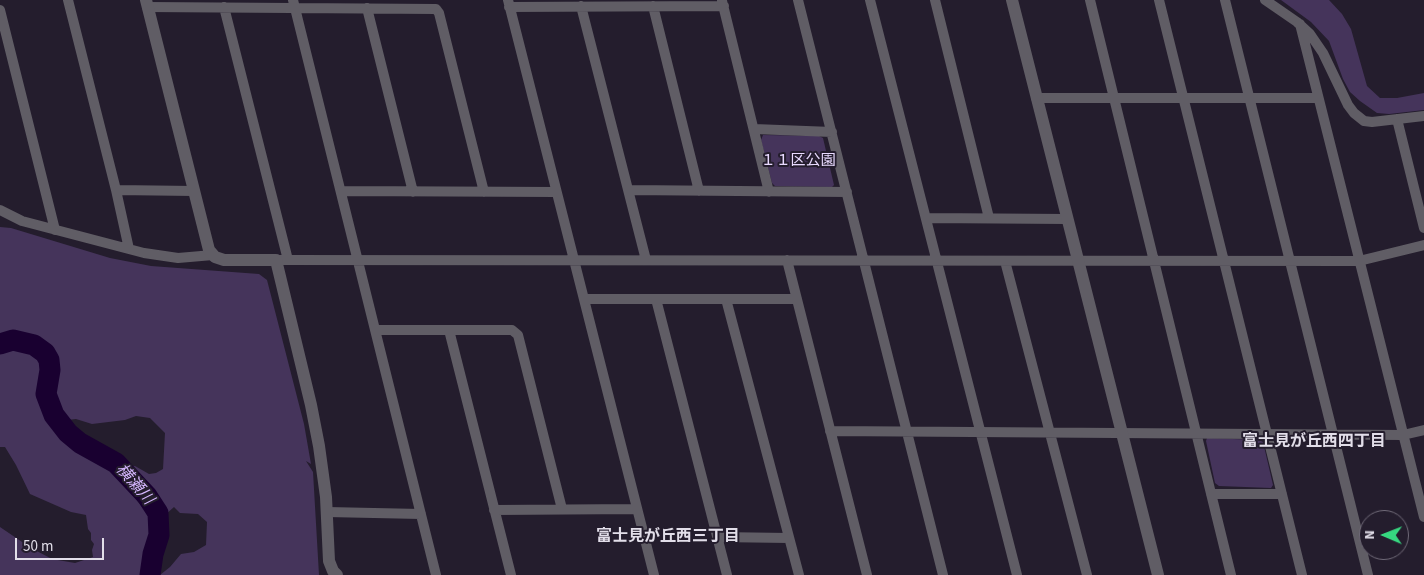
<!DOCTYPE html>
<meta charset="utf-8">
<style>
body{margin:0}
#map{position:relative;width:1424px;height:575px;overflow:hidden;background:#241d2d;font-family:"Source Sans 3",sans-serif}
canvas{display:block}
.north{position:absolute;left:1359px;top:510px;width:50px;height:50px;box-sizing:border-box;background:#241d2d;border:1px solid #706a78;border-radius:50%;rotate:271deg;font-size:14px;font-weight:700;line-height:20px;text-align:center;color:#e2dee9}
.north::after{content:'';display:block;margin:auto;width:18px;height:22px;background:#36d880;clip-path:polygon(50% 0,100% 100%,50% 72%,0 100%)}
.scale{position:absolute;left:15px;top:538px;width:89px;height:22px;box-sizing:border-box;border:2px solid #e2dee9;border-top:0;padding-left:6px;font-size:15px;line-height:18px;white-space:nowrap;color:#e2dee9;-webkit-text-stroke:4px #241d2d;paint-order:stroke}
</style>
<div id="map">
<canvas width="1424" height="575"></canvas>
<div class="north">N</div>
<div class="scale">50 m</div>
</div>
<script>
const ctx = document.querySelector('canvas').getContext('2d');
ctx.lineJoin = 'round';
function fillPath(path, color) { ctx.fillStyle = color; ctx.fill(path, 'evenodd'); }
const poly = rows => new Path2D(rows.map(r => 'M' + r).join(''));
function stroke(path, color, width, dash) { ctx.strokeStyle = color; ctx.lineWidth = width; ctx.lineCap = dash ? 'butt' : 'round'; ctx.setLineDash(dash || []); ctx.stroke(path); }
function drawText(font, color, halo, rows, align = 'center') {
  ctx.font = font + ' "Source Sans 3","Noto Sans JP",sans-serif'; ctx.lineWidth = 4; ctx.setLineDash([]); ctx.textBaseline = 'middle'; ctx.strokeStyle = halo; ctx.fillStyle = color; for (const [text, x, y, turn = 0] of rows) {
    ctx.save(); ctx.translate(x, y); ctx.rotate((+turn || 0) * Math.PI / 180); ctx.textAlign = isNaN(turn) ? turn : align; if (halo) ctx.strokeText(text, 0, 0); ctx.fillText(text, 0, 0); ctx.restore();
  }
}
const green = poly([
 [1281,0,1329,0,1342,14,1351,29,1367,86,1380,98,1397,98,1424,93,1424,110,1389,114,1377,113,1360,101,1350,92,1343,79,1329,41,1311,22],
 [763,135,819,136,823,138,834,185,832,187,775,186,772,183,761,140],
 [0,227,11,228,110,258,151,266,259,274,267,280,304,424,311,464,306,461,313,472,319,575,160,575,170,567,181,554,194,552,206,545,207,522,198,514,180,513,174,507,164,516,160,518,153,510,153,497,147,488,126,480,110,470,135,466,149,474,156,473,163,469,165,433,150,418,136,416,125,420,92,424,76,419,67,420,85,436,106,449,110,455,97,458,107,468,133,489,138,502,151,517,150,537,143,565,157,575,0,575,0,527,31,548,52,559,75,563,93,557,92,550,94,544,91,540,91,533,88,529,86,515,71,512,30,494,16,465,5,447,0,447],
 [1207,438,1259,440,1263,442,1273,485,1271,488,1219,486,1215,483,1206,441]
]);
const river = poly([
 [0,344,13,340,34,345,45,353,49,360,50,370,46,394,54,415,68,433,80,443,116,463,147,496,158,513,159,535,153,554,150,575]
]);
const minor = poly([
 [68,0,116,190,129,249],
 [293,0,436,575],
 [508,0,654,575],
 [798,0,943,575],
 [870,0,1017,575],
 [935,0,989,218],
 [1090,0,1231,575],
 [1159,0,1302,575],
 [1225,0,1368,575],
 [1265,0,1297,22,1310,34,1323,53,1348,105,1354,113,1364,121,1372,122,1424,116],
 [722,1,769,192],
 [581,6,646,260],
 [653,6,699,191],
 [147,7,436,9,439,13,484,192],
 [224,7,288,260],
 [509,7,724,6],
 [367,8,413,192],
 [0,10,55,230],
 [1300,24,1424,517],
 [1036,98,1318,98],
 [1397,119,1424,228],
 [754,129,832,132],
 [116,190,194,191],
 [629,190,847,192],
 [341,191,556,192],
 [0,210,22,221,144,253,178,258,213,255],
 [926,218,1067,219],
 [276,260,1359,261,1424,245],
 [787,260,867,575],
 [1005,261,1087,575],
 [584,299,797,299],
 [656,299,727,575],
 [726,299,799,575],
 [375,330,512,330,518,335,562,509],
 [449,330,511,575],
 [830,431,1403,435,1424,430],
 [1211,494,1282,494],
 [494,510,637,509],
 [327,512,421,514],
 [717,537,789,538]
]);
const tertiary = poly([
 [146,0,209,250,215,257,224,260,276,260,311,405,319,446,326,497,329,561,333,571,337,575],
 [1012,0,1158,575]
]);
const parkNames = [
 ["１１区公園",798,162]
];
const neighbourhoodNames = [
 ["富士見が丘西四丁目",1314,442],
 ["富士見が丘西三丁目",668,537]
];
const waterNames = [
 ["横瀬川",134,485,49]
];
fillPath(green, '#45345b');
stroke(river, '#190030', 21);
stroke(minor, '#605d65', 10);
stroke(tertiary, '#605d65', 12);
drawText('15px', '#e9daff', '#241d2d', parkNames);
drawText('bold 16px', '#e2dee9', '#241d2d', neighbourhoodNames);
drawText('italic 16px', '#d6b7ff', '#241d2d', waterNames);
</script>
